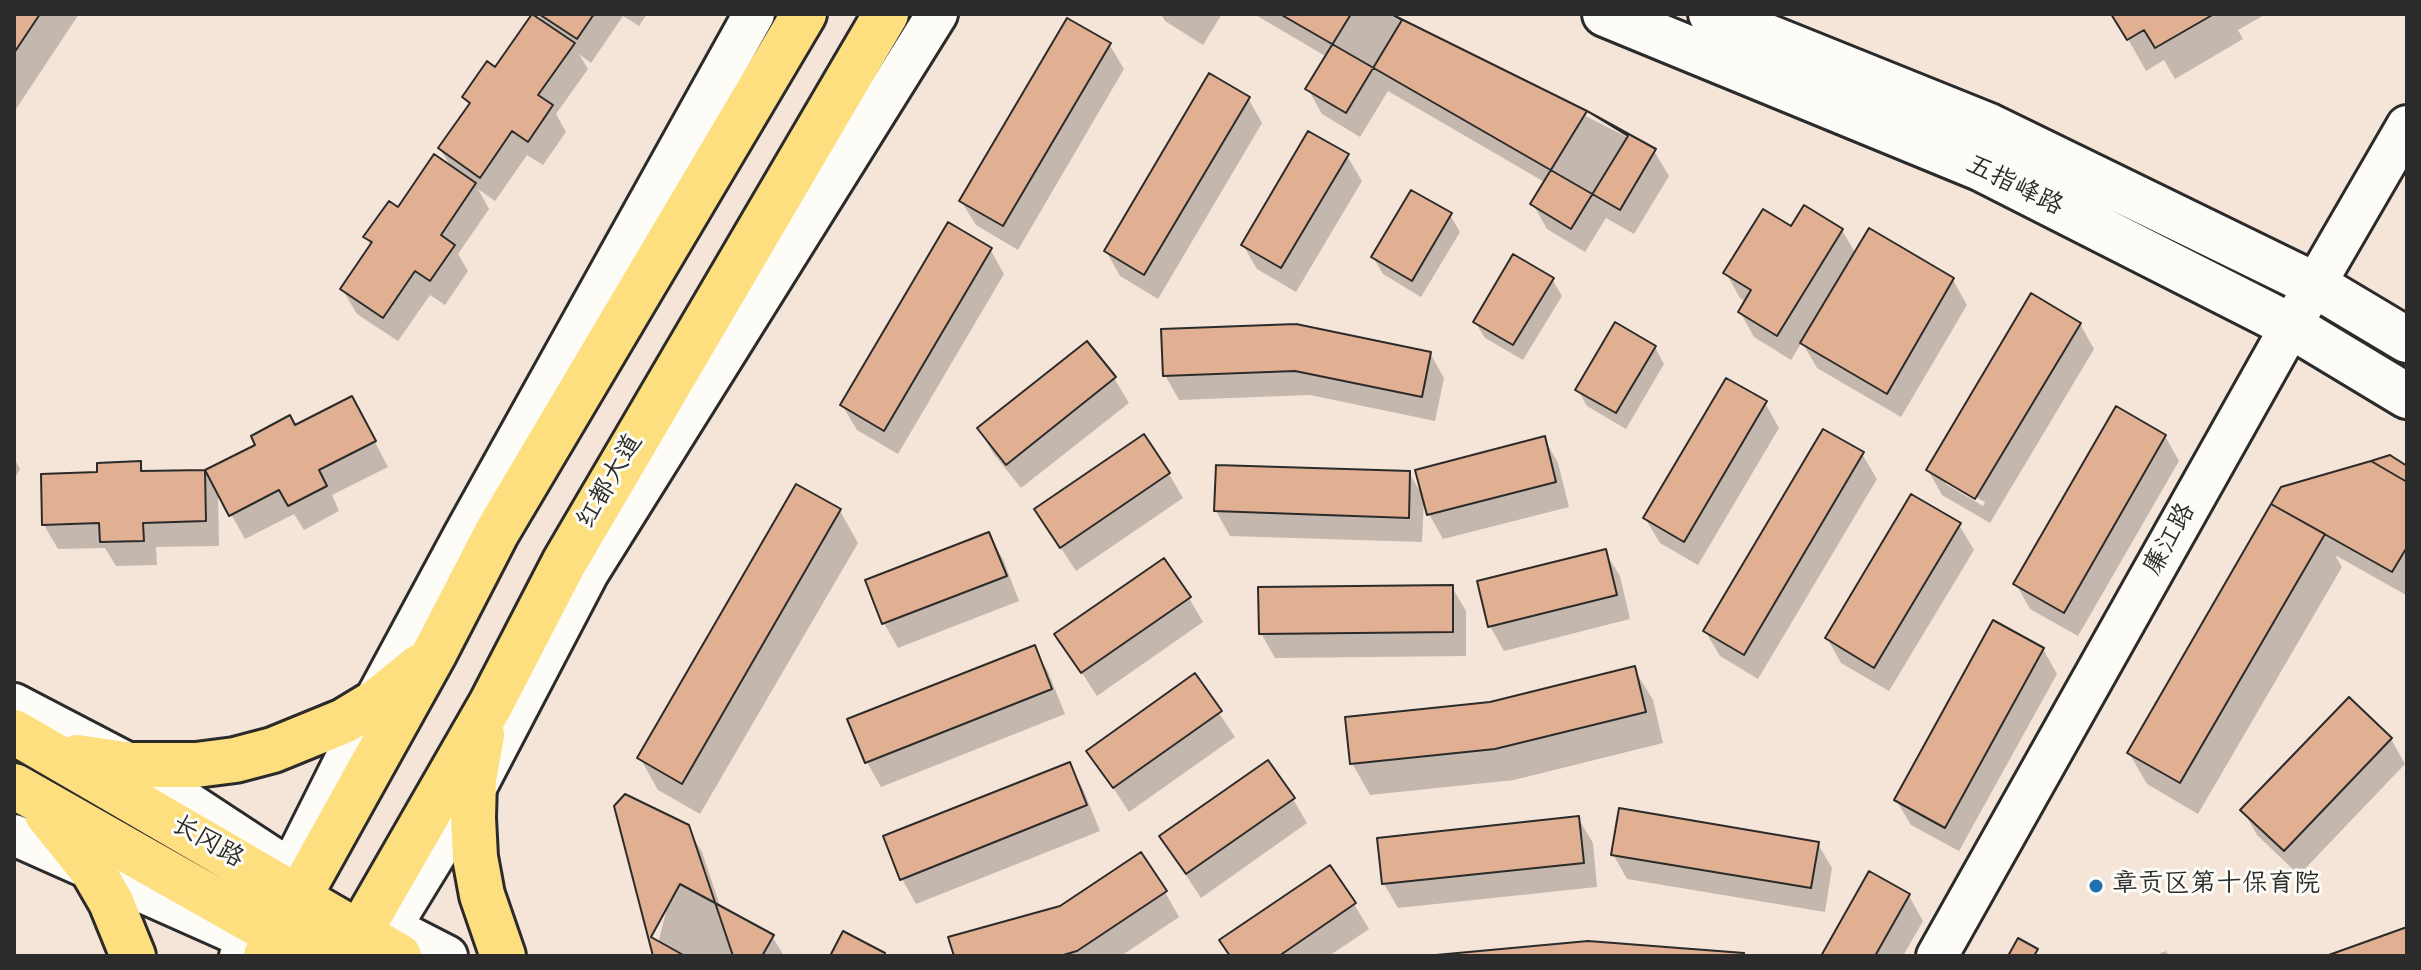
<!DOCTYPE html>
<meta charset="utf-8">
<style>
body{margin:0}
#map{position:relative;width:2421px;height:970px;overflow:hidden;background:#f5e5d9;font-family:"Architects Daughter",sans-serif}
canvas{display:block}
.frame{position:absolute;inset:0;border:16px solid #2b2b2b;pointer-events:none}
</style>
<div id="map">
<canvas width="2421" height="970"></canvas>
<div class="frame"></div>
</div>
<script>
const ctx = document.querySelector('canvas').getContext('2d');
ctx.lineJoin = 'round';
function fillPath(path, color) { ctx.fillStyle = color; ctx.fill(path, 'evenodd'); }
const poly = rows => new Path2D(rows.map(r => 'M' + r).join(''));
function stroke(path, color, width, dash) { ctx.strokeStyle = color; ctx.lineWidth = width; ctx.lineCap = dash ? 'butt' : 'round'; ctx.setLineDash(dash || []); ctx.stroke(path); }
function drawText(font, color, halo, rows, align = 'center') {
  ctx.font = font + ' "Architects Daughter","LXGW WenKai TC",sans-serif'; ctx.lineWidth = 6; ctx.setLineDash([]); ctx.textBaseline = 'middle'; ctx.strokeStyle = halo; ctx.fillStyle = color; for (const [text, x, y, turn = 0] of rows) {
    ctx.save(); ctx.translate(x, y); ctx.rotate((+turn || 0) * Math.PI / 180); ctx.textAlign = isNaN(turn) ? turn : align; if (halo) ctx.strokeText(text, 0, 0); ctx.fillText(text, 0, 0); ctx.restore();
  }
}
const shadow = poly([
 [14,14,79,14,14,112],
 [538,14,647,14,639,26,623,16,591,63,579,54,588,69,556,114,566,132,543,165,527,155,495,201,478,189,489,209,458,254,468,271,445,305,430,295,398,341,357,314,342,289,371,247,366,237,452,168,440,149,470,106,464,97,544,25],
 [1161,14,1222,14,1203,45,1165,21],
 [1254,14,1387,14,1654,151,1669,176,1634,234,1606,218,1585,252,1547,229,1533,204,1546,183,1388,91,1360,137,1322,114,1308,89,1327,57],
 [2114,14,2266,14,2238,30,2243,39,2175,79,2164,60,2146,71],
 [1109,44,1124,69,1018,250,976,225,961,201],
 [1248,98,1262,123,1158,299,1120,276,1106,251],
 [1347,156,1362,181,1296,292,1257,269,1243,245],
 [1450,215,1460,232,1421,297,1383,274,1373,257],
 [1791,229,1842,230,1856,254,1953,280,1967,305,1901,417,1817,368,1802,342,1791,360,1754,337,1740,312,1746,302,1740,298,1726,273],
 [990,249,1004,274,898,454,857,430,842,405],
 [1552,279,1562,296,1523,360,1485,338,1475,322],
 [2080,324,2094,349,1990,523,1942,495,1928,470],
 [1946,480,1985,502,1983,506,1946,484],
 [1087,343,1114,378,1129,403,1021,488,993,453,979,429],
 [1655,347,1664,364,1626,429,1587,406,1578,390],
 [1430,353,1444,378,1435,421,1310,395,1179,400,1165,375],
 [1765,403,1779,428,1698,565,1660,543,1645,518],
 [365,423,388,467,332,495,339,511,304,530,294,514,245,539,218,491,219,546,156,547,157,565,116,566,105,548,58,549,44,525,99,474,140,463,145,473,206,472,294,427],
 [2165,436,2179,461,2078,636,2030,609,2016,584],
 [1544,438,1558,463,1569,507,1443,539,1429,514,1424,498,1422,542,1230,536,1216,511,1409,473,1423,496],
 [1862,454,1877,479,1758,679,1720,656,1705,631],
 [14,458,20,469,14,480],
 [2407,468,2406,595,2335,555,2342,567,2198,814,2147,784,2129,753,2282,489],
 [1169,474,1183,498,1076,571,1036,510],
 [840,511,858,543,700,814,658,790,640,758],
 [1959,525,1974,550,1889,691,1841,663,1827,638],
 [988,534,1003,559,1019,601,898,648,884,623,868,582],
 [1605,552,1620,576,1630,619,1504,651,1490,626],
 [1452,587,1466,611,1466,656,1275,658,1261,633],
 [1189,598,1203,622,1097,696,1057,635],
 [1034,647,1048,672,1065,714,881,787,867,762,850,720],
 [2043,649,2057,674,1959,851,1911,825,1896,800],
 [1634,669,1653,700,1663,743,1514,780,1370,795,1352,763],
 [1194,676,1235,737,1129,812,1089,751],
 [2391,739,2405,764,2299,875,2257,835,2243,810],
 [1069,764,1083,789,1100,831,916,904,902,879,885,837],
 [1293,799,1307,823,1201,898,1161,837],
 [1578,818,1593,843,1597,887,1398,908,1384,884],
 [687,827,702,852,721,909,772,936,784,956,655,956],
 [1818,844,1832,868,1825,912,1627,879,1613,854],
 [1165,892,1179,917,1121,956,956,956],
 [1909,896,1923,921,1903,956,1824,956],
 [1354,904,1369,929,1329,956,1230,956],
 [2166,951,2169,956,2153,956]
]);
const building = poly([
 [14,14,40,14,14,53,14,14],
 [532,14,575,43,538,95,553,105,528,142,512,131,480,178,438,148,470,103,462,97,487,61,495,67,532,14],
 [539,14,594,14,577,39,539,14],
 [1280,14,1391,14,1587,111,1656,149,1620,210,1280,14],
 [1351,14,1391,14,1402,20,1346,113,1305,89,1351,14],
 [2111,14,2214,14,2155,48,2144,30,2127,40,2111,14],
 [1067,18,1111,43,1003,226,959,201,1067,18],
 [1209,73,1250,97,1144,275,1104,251,1209,73],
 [1587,111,1628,136,1571,229,1530,204,1587,111],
 [1308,131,1349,154,1281,268,1241,245,1308,131],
 [434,154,476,183,441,235,455,245,430,281,415,271,383,318,340,289,372,242,363,237,389,201,398,207,434,154],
 [1411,190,1452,213,1412,281,1371,257,1411,190],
 [1804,205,1843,229,1777,336,1738,312,1751,290,1723,273,1763,209,1791,226,1804,205],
 [948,222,992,248,884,431,840,405,948,222],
 [1869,228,1954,278,1887,394,1800,343,1869,228],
 [1513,254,1554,278,1513,345,1473,322,1513,254],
 [2031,293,2081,323,1975,499,1926,470,2031,293],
 [1615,322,1656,346,1616,413,1575,390,1615,322],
 [1296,324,1431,352,1422,397,1295,371,1163,376,1161,329,1296,324],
 [1087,341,1116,377,1006,465,977,428,1087,341],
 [1726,378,1767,401,1684,542,1643,518,1726,378],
 [352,396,376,441,319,470,327,486,288,506,279,490,229,516,205,470,255,445,251,436,290,415,295,425,352,396],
 [2116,406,2166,435,2064,613,2013,584,2116,406],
 [1823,429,1864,452,1744,655,1703,631,1823,429],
 [1144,434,1170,473,1060,548,1034,509,1144,434],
 [1545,436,1556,482,1427,515,1415,470,1545,436],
 [2390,455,2407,466,2407,482,2371,461,2390,455],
 [141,461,141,471,205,470,206,521,143,523,144,541,100,542,99,523,42,525,41,474,97,472,97,463,141,461],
 [2371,461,2407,482,2407,547,2392,572,2271,504,2281,487,2371,461],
 [1216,465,1410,471,1409,518,1214,511,1216,465],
 [796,484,841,509,682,784,637,758,796,484],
 [1911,494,1961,523,1874,668,1825,638,1911,494],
 [2271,504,2325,534,2180,783,2127,753,2271,504],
 [989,532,1007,576,882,624,865,580,989,532],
 [1606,549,1617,595,1488,627,1477,581,1606,549],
 [1164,558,1191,597,1081,673,1054,634,1164,558],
 [1453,585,1453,632,1259,634,1258,587,1453,585],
 [1993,620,2044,648,1945,828,1894,800,1993,620],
 [1035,645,1052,689,865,763,847,719,1035,645],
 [1635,666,1646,712,1495,749,1350,764,1345,717,1490,702,1635,666],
 [1195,673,1222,711,1113,788,1086,751,1195,673],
 [2349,697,2392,738,2284,851,2240,810,2349,697],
 [1268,760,1295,798,1186,874,1159,836,1268,760],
 [1070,762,1087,805,900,880,883,836,1070,762],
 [625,794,689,825,733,956,653,956,614,806,625,794],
 [1619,808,1819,842,1811,888,1611,855,1619,808],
 [1579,816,1584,863,1382,884,1377,838,1579,816],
 [1141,852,1167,891,1077,951,1060,956,954,956,948,937,1060,906,1141,852],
 [1330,865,1356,903,1279,956,1230,956,1219,940,1330,865],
 [1869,871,1910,894,1875,956,1821,956,1869,871],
 [680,884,774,935,762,956,685,956,651,937,680,884],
 [2407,927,2407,956,2326,956,2407,927],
 [843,931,885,953,884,956,830,956,843,931],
 [2018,938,2038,949,2034,956,2008,956,2018,938],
 [1588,941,1744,953,1744,956,1425,956,1588,941]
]);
const tertiary = poly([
 [14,704,131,765,300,876],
 [14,835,248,939],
 [369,916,447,956],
 [240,956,290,870,374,702,464,535,754,14],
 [373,956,474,791,588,573,937,14],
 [1937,956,2291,326,2407,126]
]);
const secondary = poly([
 [1605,14,1980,168,2291,326,2407,396],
 [1711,14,1989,126,2315,285,2407,340]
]);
const primary = poly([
 [14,732,399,956],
 [482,735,474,779,473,818,475,857,482,895,503,956],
 [77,757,131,765,196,765,235,760,273,750,344,721,377,701,419,667],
 [14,786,314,956],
 [47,814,93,871,111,902,133,956],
 [266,956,435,652,497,532,804,14],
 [346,956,491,704,564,563,886,14]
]);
const markers = [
 [2096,886,8,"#1f6fb2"]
];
const streetNames = [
 ["五指峰路",2014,187,26],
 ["红都大道",611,482,-60],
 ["廉江路",2171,540,-61],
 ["长冈路",207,843,30]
];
const poiNames = [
 ["章贡区第十保育院",2112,886]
];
fillPath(shadow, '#0003');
fillPath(building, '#e1b092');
stroke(building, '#2b2b2b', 2);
stroke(tertiary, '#2b2b2b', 46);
stroke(secondary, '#2b2b2b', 50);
stroke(primary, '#2b2b2b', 50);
stroke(tertiary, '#fdfcf7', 40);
stroke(secondary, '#fdfcf7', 44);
stroke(primary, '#fedf80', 44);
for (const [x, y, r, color] of markers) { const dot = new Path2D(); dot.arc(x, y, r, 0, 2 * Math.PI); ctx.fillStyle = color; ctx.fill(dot); stroke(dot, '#fdfcf7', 3); }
drawText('26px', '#2b2b2b', '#fdfcf7', streetNames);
drawText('26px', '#2b2b2b', '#fdfcf7', poiNames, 'left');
</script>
